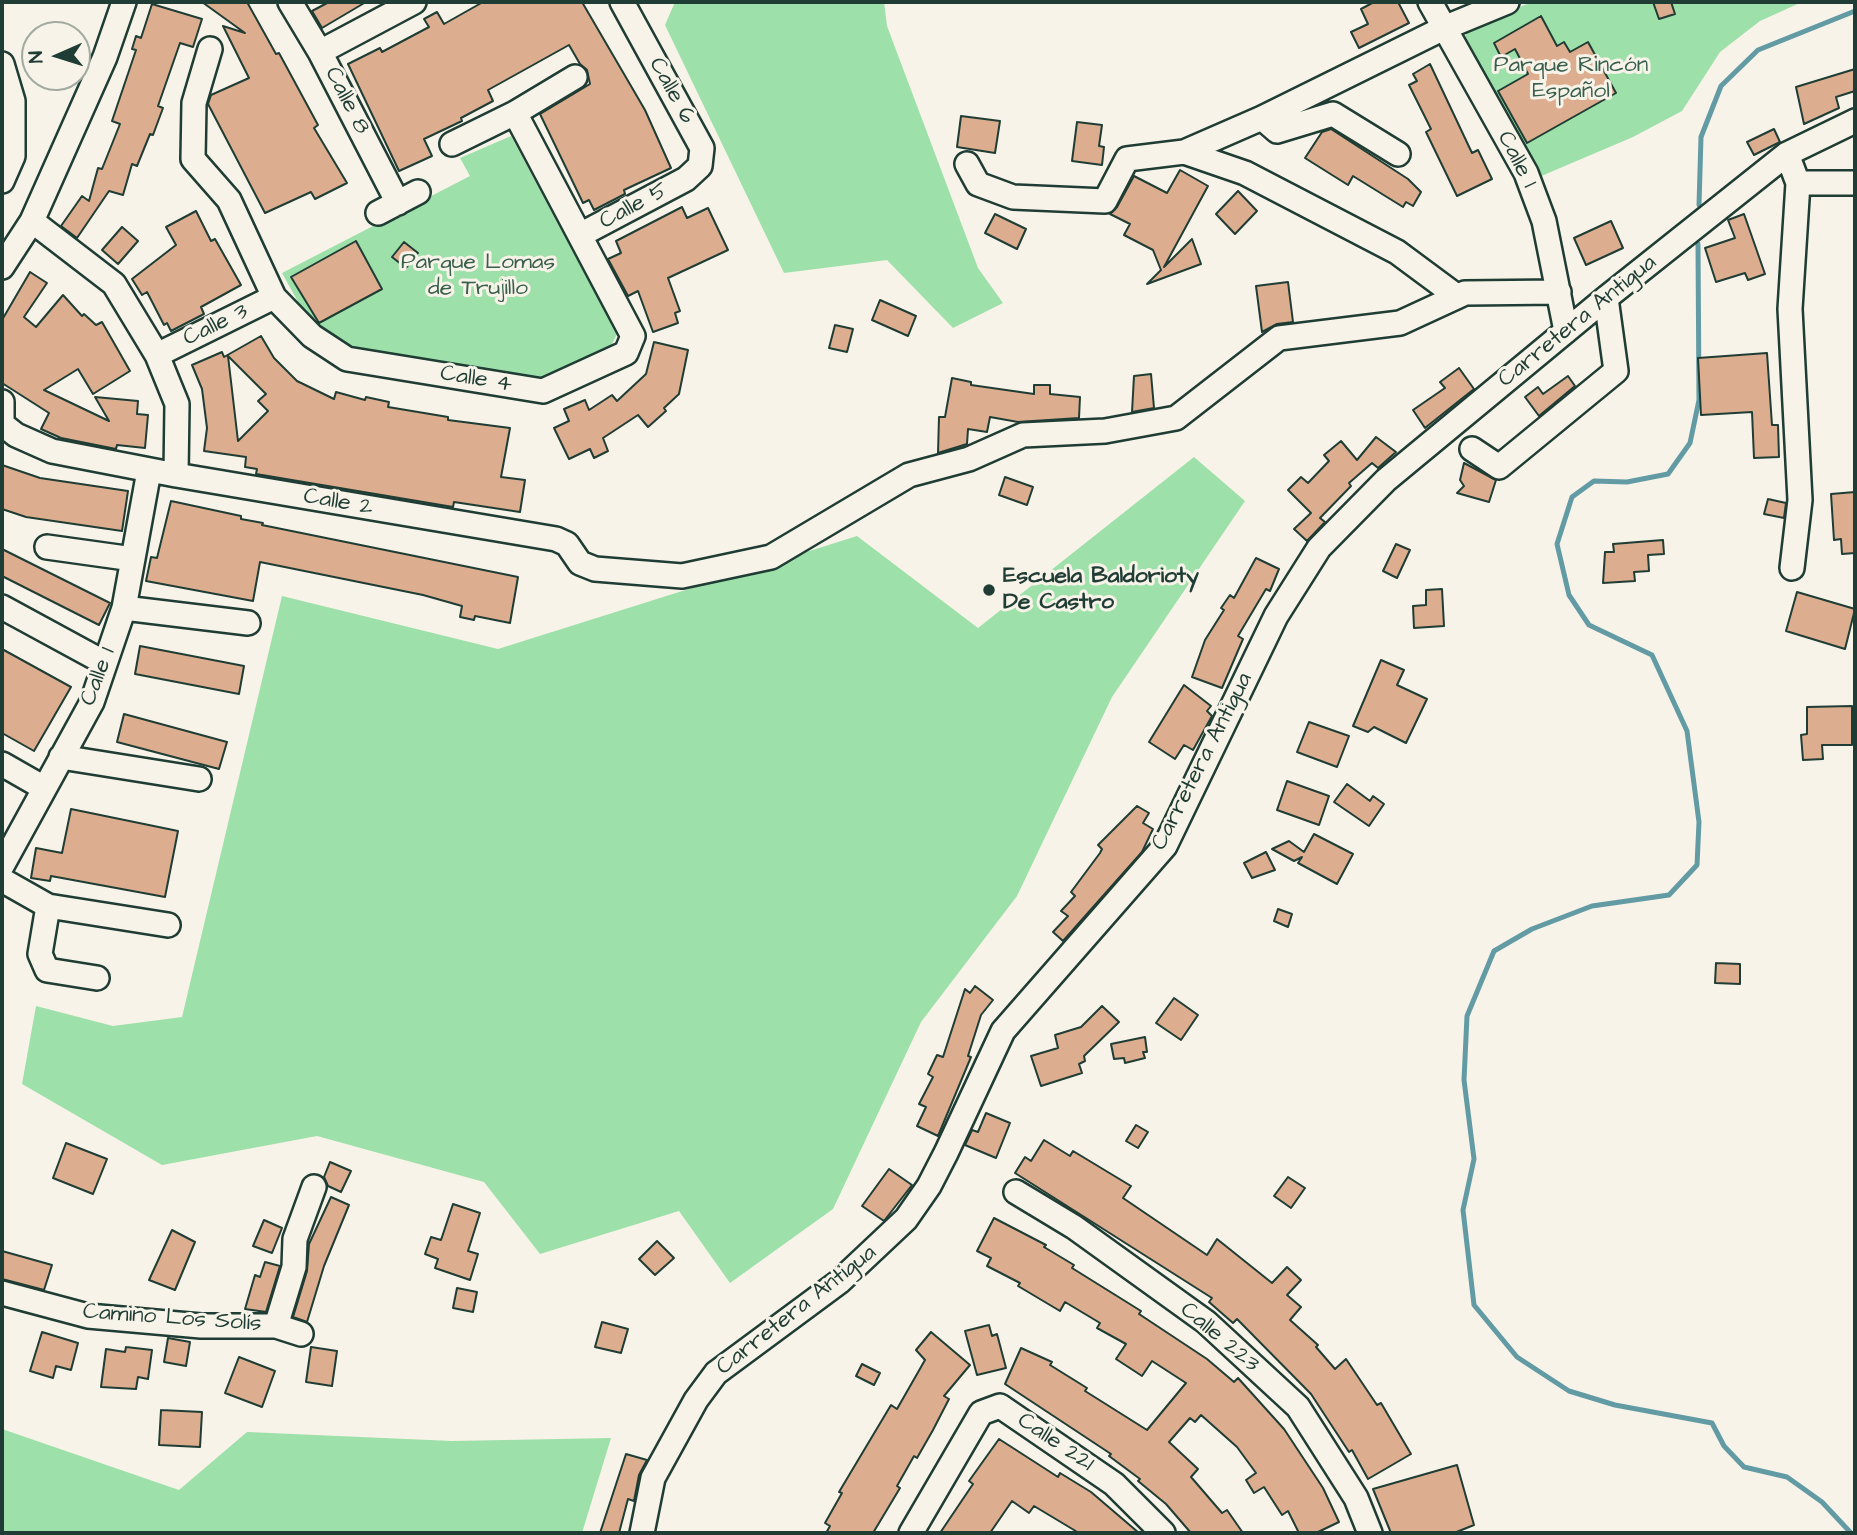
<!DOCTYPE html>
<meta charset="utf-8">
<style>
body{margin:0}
#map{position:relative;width:1857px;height:1535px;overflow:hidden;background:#f7f3e8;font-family:"Architects Daughter",sans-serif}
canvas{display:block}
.frame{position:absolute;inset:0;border:4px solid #1f3d34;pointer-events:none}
.north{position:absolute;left:21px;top:21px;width:70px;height:70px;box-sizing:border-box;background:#f7f3e8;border:2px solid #a1aaa0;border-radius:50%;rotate:267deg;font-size:19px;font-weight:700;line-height:28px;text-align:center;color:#1f3d34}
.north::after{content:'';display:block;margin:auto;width:24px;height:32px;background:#1f3d34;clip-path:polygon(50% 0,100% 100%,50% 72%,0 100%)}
</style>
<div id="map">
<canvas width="1857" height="1535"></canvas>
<div class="frame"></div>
<div class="north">N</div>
</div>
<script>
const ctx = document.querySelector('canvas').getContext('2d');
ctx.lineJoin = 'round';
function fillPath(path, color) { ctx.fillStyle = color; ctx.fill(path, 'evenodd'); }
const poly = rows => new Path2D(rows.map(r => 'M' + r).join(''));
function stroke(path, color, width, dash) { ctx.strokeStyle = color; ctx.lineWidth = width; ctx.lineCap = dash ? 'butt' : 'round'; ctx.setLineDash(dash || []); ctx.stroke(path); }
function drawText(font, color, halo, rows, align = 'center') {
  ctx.font = font + ' "Architects Daughter",sans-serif'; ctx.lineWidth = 6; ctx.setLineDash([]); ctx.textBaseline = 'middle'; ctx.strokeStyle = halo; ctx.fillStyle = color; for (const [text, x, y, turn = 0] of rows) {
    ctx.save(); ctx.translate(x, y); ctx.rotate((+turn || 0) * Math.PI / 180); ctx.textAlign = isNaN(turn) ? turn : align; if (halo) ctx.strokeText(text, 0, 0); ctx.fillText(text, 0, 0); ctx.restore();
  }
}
const green = poly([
 [675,2,884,2,887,26,978,268,1003,303,953,328,887,260,784,273,665,25],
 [1532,2,1802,2,1760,21,1720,52,1682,111,1633,137,1539,177,1464,40,1468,28],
 [511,136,617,334,610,348,545,380,357,352,312,327,282,273,470,176,460,158],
 [1194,457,1245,501,1112,697,1017,896,921,1022,833,1209,730,1283,679,1211,540,1254,484,1182,317,1136,162,1165,22,1084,36,1006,113,1026,182,1017,282,596,498,649,857,536,978,628],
 [2,1429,179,1490,247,1432,452,1441,611,1438,582,1533,2,1533]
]);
const stream = poly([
 [1699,205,1701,137,1721,86,1758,50,1855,11],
 [1698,244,1699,400,1690,443,1668,474,1627,482,1594,481,1572,497,1557,544,1569,595,1589,625,1652,655,1687,731,1699,822,1697,865,1669,895,1592,906,1532,929,1494,951,1467,1016,1464,1080,1474,1159,1463,1210,1474,1305,1517,1357,1569,1391,1615,1405,1712,1423,1724,1446,1744,1467,1787,1477,1822,1502,1851,1533]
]);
const building = poly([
 [202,2,247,2,276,54,279,53,318,125,314,128,347,183,315,199,311,192,265,213,208,104,211,95,249,78,223,26,245,33,202,2],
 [329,2,366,2,322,28,312,11,329,2],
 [483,2,582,2,645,110,671,168,624,190,625,194,594,210,589,200,583,203,540,114,590,84,587,70,580,64,569,45,488,90,493,101,461,118,462,121,424,139,432,156,399,171,348,64,380,48,382,52,429,27,424,19,437,12,444,24,483,2],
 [1374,2,1398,2,1409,23,1359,48,1351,32,1368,24,1361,9,1374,2],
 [1653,2,1671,2,1675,14,1659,19,1653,2],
 [152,4,202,19,193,47,180,43,158,106,163,108,153,135,150,134,137,166,132,164,123,195,109,191,77,238,61,226,82,196,89,201,98,168,102,169,120,124,112,121,136,50,132,49,136,36,141,38,152,4],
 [1541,16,1557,46,1564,42,1570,52,1588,42,1616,93,1527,143,1498,91,1528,74,1515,49,1501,57,1494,43,1541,16],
 [1430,64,1472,153,1478,150,1492,179,1457,196,1426,132,1431,129,1409,85,1417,81,1413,74,1430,64],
 [1855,69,1855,91,1836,97,1839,108,1804,124,1796,87,1855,69],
 [961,116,1000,121,995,153,957,147,961,116],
 [1077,122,1102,125,1099,146,1104,147,1102,165,1072,161,1077,122],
 [1331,129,1408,179,1421,192,1413,206,1406,202,1403,207,1353,176,1348,185,1305,158,1322,132,1331,129],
 [1774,129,1780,142,1754,155,1747,142,1774,129],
 [1180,170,1208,186,1164,267,1192,239,1201,264,1147,284,1161,270,1153,250,1124,235,1130,224,1110,214,1117,207,1134,176,1167,193,1180,170],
 [1238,191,1257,211,1235,234,1216,214,1238,191],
 [682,207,687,218,708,208,728,250,668,278,680,311,675,313,678,323,653,332,638,291,628,296,608,259,621,253,616,241,682,207],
 [196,211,211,241,215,239,241,285,201,307,204,314,171,331,167,323,164,325,147,292,142,295,132,279,176,245,166,227,196,211],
 [995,214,1026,229,1017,249,985,233,995,214],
 [1744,214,1765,274,1748,280,1745,273,1716,282,1705,248,1735,238,1728,220,1744,214],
 [1611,221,1623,248,1586,265,1574,238,1611,221],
 [122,227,138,241,118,264,102,250,122,227],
 [356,241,382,289,319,323,291,277,356,241],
 [404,242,418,253,406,268,392,257,404,242],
 [30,272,47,283,24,317,36,327,63,295,82,316,84,314,96,325,102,322,130,371,93,394,78,369,44,390,109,421,95,397,138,401,137,414,148,415,145,448,117,445,116,449,61,438,41,429,49,413,2,383,2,320,30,272],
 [1288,282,1293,322,1277,324,1262,332,1256,286,1288,282],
 [880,300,916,316,908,336,872,320,880,300],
 [835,325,853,329,847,352,829,348,835,325],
 [261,336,274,358,297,381,334,399,336,392,365,400,366,397,389,402,388,407,448,417,448,420,510,428,501,477,525,480,520,512,454,502,453,507,256,474,257,469,245,467,246,457,204,451,207,428,202,389,192,365,222,352,224,357,261,336],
 [228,356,266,394,258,401,268,411,238,441,228,356],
 [654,342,688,350,679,394,664,408,666,411,648,427,638,415,603,438,608,451,594,458,590,449,569,459,554,428,569,421,564,409,585,400,589,410,612,395,617,401,646,374,654,342],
 [1767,353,1772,425,1778,425,1779,457,1754,458,1752,412,1701,415,1698,358,1767,353],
 [1459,368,1474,389,1425,428,1413,410,1445,388,1440,382,1459,368],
 [1151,374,1154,408,1132,412,1134,376,1151,374],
 [1568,376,1575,386,1539,416,1525,397,1538,387,1543,394,1568,376],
 [952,378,971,382,971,385,1034,394,1034,385,1050,385,1050,394,1080,397,1079,418,1018,422,990,417,987,432,968,429,967,444,938,453,939,417,945,417,952,378],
 [1376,437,1396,452,1378,468,1372,463,1349,483,1351,486,1320,518,1325,522,1307,541,1294,529,1311,513,1288,490,1301,477,1308,483,1329,461,1324,455,1341,441,1357,460,1376,437],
 [1464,463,1496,480,1489,502,1457,493,1464,486,1460,480,1464,463],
 [2,465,40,478,128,491,122,531,26,517,2,509,2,465],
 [1005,477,1033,487,1027,505,999,495,1005,477],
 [1855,492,1855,553,1842,554,1841,539,1834,540,1831,494,1855,492],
 [1768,499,1786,503,1784,518,1764,514,1768,499],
 [171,501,241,516,241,519,263,523,262,525,518,577,510,623,475,616,474,620,460,617,462,606,423,595,260,562,253,601,146,581,151,557,157,558,171,501],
 [1663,540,1664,554,1648,555,1649,571,1634,572,1635,581,1603,583,1605,552,1614,552,1613,544,1663,540],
 [1396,544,1410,550,1397,578,1383,571,1396,544],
 [2,549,110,603,99,625,2,576,2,549],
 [1256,558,1279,569,1270,591,1266,589,1238,636,1243,639,1222,688,1192,677,1205,640,1224,610,1221,608,1230,595,1234,598,1256,558],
 [1442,589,1444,626,1414,628,1413,606,1426,605,1426,590,1442,589],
 [1797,592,1855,609,1845,649,1786,631,1797,592],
 [140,646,244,666,239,694,135,674,140,646],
 [2,649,71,687,34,751,2,733,2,649],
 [1381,660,1404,670,1397,685,1427,699,1406,743,1374,727,1368,732,1353,726,1381,660],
 [1184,685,1211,706,1207,711,1212,716,1193,750,1184,745,1175,759,1149,742,1184,685],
 [1852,706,1852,745,1822,745,1823,759,1803,760,1801,735,1807,734,1807,707,1852,706],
 [124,714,227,742,219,769,117,742,124,714],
 [1309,722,1349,736,1337,767,1297,752,1309,722],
 [1287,781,1329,796,1319,825,1277,810,1287,781],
 [1347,784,1370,801,1373,796,1384,804,1369,826,1334,802,1347,784],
 [1137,806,1149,813,1143,823,1153,829,1142,852,1063,941,1053,932,1068,916,1061,911,1075,896,1071,892,1100,853,1102,849,1098,845,1137,806],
 [71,809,178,831,165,897,51,876,50,881,31,878,36,848,62,853,71,809],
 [1314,834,1353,854,1337,884,1298,863,1302,857,1294,861,1272,849,1289,841,1304,852,1314,834],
 [1266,852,1275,870,1252,878,1244,863,1266,852],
 [1278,909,1292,914,1288,927,1274,921,1278,909],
 [1716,963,1740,964,1740,984,1715,983,1716,963],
 [975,986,993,1000,981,1015,968,1056,971,1057,938,1136,917,1126,926,1107,919,1104,933,1077,928,1074,937,1055,943,1057,965,989,970,993,975,986],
 [1174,998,1198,1015,1181,1040,1156,1023,1174,998],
 [1102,1006,1119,1022,1084,1056,1085,1061,1079,1064,1082,1073,1041,1086,1031,1056,1058,1048,1055,1035,1081,1027,1102,1006],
 [1145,1037,1147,1052,1143,1052,1145,1058,1125,1063,1124,1058,1114,1059,1111,1044,1145,1037],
 [986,1113,1010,1123,996,1158,965,1145,972,1130,978,1132,986,1113],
 [1136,1125,1148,1132,1138,1148,1126,1141,1136,1125],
 [1044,1140,1070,1156,1073,1151,1131,1186,1123,1198,1207,1255,1217,1239,1272,1283,1287,1267,1301,1280,1287,1295,1301,1307,1290,1320,1318,1345,1316,1347,1335,1369,1346,1359,1377,1405,1381,1403,1411,1454,1368,1479,1352,1450,1349,1452,1311,1394,1237,1319,1233,1323,1209,1302,1212,1298,1015,1173,1025,1157,1031,1161,1044,1140],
 [66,1143,107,1159,93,1194,53,1178,66,1143],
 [330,1162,351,1171,341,1192,328,1186,324,1177,330,1162],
 [889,1169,912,1185,884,1221,862,1206,889,1169],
 [1288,1177,1305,1188,1291,1208,1274,1196,1288,1177],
 [331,1197,349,1205,324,1266,307,1322,293,1317,307,1271,309,1244,331,1197],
 [453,1204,480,1213,468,1251,478,1254,470,1280,435,1268,438,1259,425,1254,431,1237,441,1240,453,1204],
 [994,1218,1046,1245,1044,1247,1074,1265,1072,1268,1141,1311,1139,1314,1207,1359,1234,1382,1238,1378,1284,1429,1323,1488,1339,1522,1316,1533,1299,1533,1288,1511,1282,1515,1264,1487,1254,1493,1246,1480,1256,1473,1237,1447,1201,1415,1195,1422,1190,1418,1169,1442,1198,1469,1191,1477,1222,1513,1227,1510,1243,1533,1191,1533,1166,1504,1138,1481,1140,1479,1109,1456,1111,1454,1005,1384,1021,1348,1052,1362,1050,1365,1087,1388,1085,1391,1147,1430,1186,1383,1152,1361,1142,1376,1116,1359,1126,1344,1097,1328,1100,1323,1065,1302,1060,1311,1018,1286,1020,1283,987,1266,991,1258,977,1251,994,1218],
 [264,1220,282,1228,272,1253,253,1246,264,1220],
 [172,1230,195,1242,175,1290,149,1280,172,1230],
 [657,1241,674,1258,655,1275,639,1259,657,1241],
 [2,1251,52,1265,44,1290,2,1279,2,1251],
 [265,1262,280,1266,266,1312,245,1309,255,1275,260,1277,265,1262],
 [457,1288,477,1292,473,1312,453,1308,457,1288],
 [602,1322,628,1329,621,1353,595,1347,602,1322],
 [989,1325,992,1336,997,1334,1006,1368,977,1375,965,1331,989,1325],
 [42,1332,78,1343,71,1370,56,1366,53,1378,30,1371,42,1332],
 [931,1332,970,1365,944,1396,949,1399,933,1430,917,1458,914,1456,897,1486,900,1488,873,1533,826,1533,830,1526,825,1523,842,1493,839,1492,891,1405,897,1409,925,1360,916,1350,931,1332],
 [168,1338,190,1342,186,1366,164,1362,168,1338],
 [126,1347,152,1350,148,1379,138,1377,136,1389,101,1387,106,1349,125,1352,126,1347],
 [311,1347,337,1351,332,1386,306,1382,311,1347],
 [239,1357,275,1371,262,1407,225,1393,239,1357],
 [862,1364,880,1373,874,1385,856,1376,862,1364],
 [161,1410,202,1412,200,1447,159,1445,161,1410],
 [999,1439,1058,1477,1060,1473,1091,1492,1139,1533,1079,1533,1034,1506,1029,1513,1012,1501,990,1533,940,1533,973,1484,969,1481,999,1439],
 [626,1454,647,1460,639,1475,634,1501,628,1499,619,1533,600,1533,626,1454],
 [1457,1465,1474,1525,1454,1533,1391,1533,1373,1489,1457,1465]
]);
const minor = poly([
 [290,2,320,52,398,203],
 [1430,2,1526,173,1544,221,1566,331],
 [210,49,194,103,193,159,229,200,274,297,312,336,347,359,543,391,626,353,633,336,515,113],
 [320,52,414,2],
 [2,64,13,101,13,156,2,181],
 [1262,118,1277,131,1333,114,1398,154],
 [452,144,515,113,575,77],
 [1184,152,1262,118,1444,28,1507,2],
 [1787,154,1798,183,1790,309,1800,500,1792,568],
 [967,164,978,184,1013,197,1105,201,1127,159,1184,152,1245,173,1397,252,1455,295],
 [1798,183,1855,183],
 [378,213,418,192],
 [32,221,114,284,157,355,177,404,176,475],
 [582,234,686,179,700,166,702,148,622,2],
 [2,267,32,221,105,57,124,2],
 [157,355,274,297],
 [2,402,2,419],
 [2,424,16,435,52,451,176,475,556,539,567,544,580,563,595,569,682,576,771,557,909,475,969,459,1023,435,1105,431,1176,418,1279,338,1400,323,1465,293,1559,292],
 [1472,449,1499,467,1616,371,1606,298],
 [47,547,133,559],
 [2,607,105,663],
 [124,608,248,623],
 [61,757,199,779],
 [2,764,44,788],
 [2,866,92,702,124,608,149,471],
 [2,880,48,906,168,925],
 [48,906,40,954,47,970,97,978],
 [1016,1192,1074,1227,1206,1322,1298,1407,1356,1498,1370,1533],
 [2,1293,88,1316,201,1326,276,1326,301,1334],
 [276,1326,294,1267,295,1239,314,1187],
 [642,1533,653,1478,696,1400,716,1373,839,1282,906,1219,929,1186,946,1153,1003,1031,1165,846,1276,616,1319,548,1386,480,1606,298,1787,154,1855,121],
 [911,1533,981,1413,1000,1406,1114,1484,1163,1533]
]);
const markers = [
 [989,590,7,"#1f3d34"]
];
const parkNames = [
 ["Parque Rincón",1571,66],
 ["Español",1571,92],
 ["Parque Lomas",478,263],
 ["de Trujillo",478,289]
];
const streetNames = [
 ["Calle 6",671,91,61],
 ["Calle 8",346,101,63],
 ["Calle 1",1516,160,63],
 ["Calle 5",634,207,-28],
 ["Carretera Antigua",1578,322,-39],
 ["Calle 3",216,326,-26],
 ["Calle 4",476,380,9],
 ["Calle 2",338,503,10],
 ["Calle 1",99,677,-69],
 ["Carretera Antigua",1203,762,-63],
 ["Carretera Antigua",797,1311,-38],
 ["Camino Los Solís",172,1319,4],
 ["Calle 223",1219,1338,40],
 ["Calle 221",1055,1443,34]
];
const poiNames = [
 ["Escuela Baldorioty",1003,577],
 ["De Castro",1003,603]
];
fillPath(green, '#9ee0aa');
stroke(stream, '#629ba4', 5);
fillPath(building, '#dcad8e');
stroke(building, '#1f3d34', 2);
stroke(minor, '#1f3d34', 28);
stroke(minor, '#f7f3e8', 23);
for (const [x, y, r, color] of markers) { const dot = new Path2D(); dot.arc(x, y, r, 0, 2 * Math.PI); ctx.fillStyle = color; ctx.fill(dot); stroke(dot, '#f7f3e8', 2.5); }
drawText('23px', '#385e4c', '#f7f3e8', parkNames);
drawText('23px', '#1f3d34', '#f7f3e8', streetNames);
drawText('bold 23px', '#1f3d34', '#f7f3e8', poiNames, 'left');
</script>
